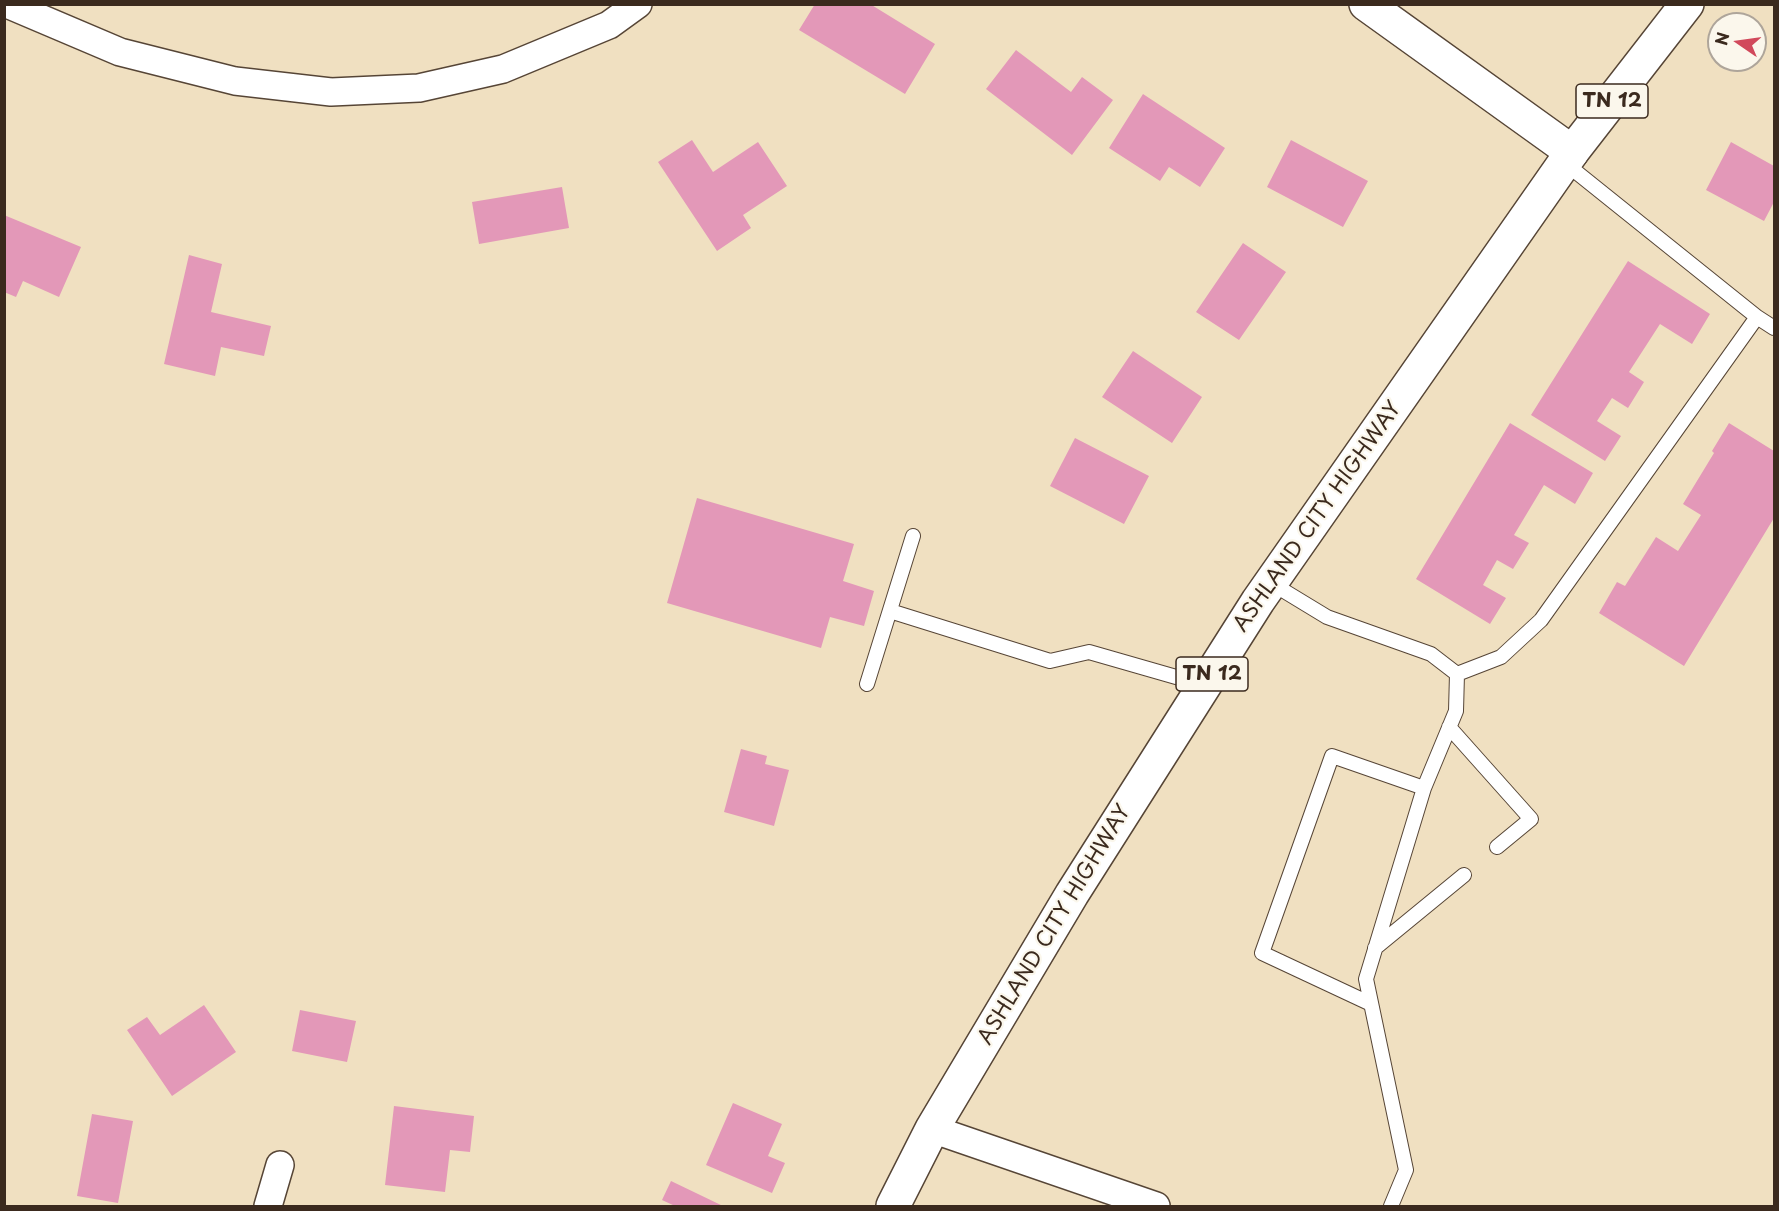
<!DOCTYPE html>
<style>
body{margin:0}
#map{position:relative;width:1779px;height:1211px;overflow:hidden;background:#f0e0c1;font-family:"Playpen Sans",sans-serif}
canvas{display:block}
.frame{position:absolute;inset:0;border:6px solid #3b2a1e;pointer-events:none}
.north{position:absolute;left:1707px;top:12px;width:60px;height:60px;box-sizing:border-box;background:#fbf7ec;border:2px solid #aea59a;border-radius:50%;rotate:283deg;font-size:16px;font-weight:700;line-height:24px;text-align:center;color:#3b2a1e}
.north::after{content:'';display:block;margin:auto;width:21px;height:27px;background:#d1495b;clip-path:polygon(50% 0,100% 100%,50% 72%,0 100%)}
</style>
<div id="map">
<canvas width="1779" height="1211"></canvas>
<div class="frame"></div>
<div class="north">N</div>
</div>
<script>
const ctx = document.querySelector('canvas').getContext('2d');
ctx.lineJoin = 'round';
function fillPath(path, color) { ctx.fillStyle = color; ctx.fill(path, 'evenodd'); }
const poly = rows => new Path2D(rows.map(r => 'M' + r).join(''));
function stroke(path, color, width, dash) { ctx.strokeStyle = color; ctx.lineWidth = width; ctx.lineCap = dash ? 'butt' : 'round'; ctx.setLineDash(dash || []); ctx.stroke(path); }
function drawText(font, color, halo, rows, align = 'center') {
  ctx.font = font + ' "Playpen Sans",sans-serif'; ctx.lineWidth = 4.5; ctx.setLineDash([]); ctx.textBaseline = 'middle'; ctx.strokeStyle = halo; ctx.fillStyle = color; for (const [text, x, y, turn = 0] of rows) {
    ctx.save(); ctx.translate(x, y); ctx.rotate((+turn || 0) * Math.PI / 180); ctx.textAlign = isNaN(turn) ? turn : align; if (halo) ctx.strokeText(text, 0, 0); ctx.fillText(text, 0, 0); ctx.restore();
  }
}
const building = poly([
 [815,4,870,4,935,44,905,94,799,30],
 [1016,50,1071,92,1082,77,1113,100,1072,155,986,89],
 [1143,94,1225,148,1200,187,1169,167,1160,181,1109,148],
 [692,140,713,172,758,142,787,186,743,215,751,228,717,251,658,162],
 [1291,140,1368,181,1343,227,1267,187],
 [1731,142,1774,166,1774,202,1764,221,1706,190],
 [562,187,569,228,479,244,472,202],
 [4,215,81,247,59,297,23,281,16,297,4,292],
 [1243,243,1286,272,1239,340,1196,312],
 [189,255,222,264,211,312,271,326,264,356,221,347,215,376,164,364],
 [1628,261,1710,314,1692,344,1660,324,1629,372,1644,382,1628,408,1612,398,1597,421,1621,436,1605,461,1531,415],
 [1133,351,1202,397,1172,443,1102,397],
 [1510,423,1593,473,1575,504,1544,485,1514,535,1529,543,1513,569,1497,560,1483,585,1506,598,1490,624,1416,579],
 [1729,423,1774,451,1774,518,1684,666,1599,613,1617,582,1625,586,1656,537,1678,551,1701,515,1683,504,1714,453,1712,451],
 [1075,438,1149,476,1124,524,1050,486],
 [697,498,854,544,843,581,874,591,864,626,830,617,821,648,667,603],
 [741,749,767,756,765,764,789,770,774,826,724,812],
 [204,1005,236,1052,172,1096,127,1030,147,1017,160,1035],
 [300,1010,356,1021,347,1062,292,1051],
 [733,1103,782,1124,768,1156,785,1163,772,1193,706,1165],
 [394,1106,474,1116,470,1152,450,1150,445,1192,385,1185],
 [92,1114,133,1121,118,1203,77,1196],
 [671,1181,723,1206,675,1206,662,1200]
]);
const service = poly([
 [1757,317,1774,328],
 [1271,583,1327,617,1431,654,1457,674,1456,711,1424,788,1366,979,1406,1170,1391,1206],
 [890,611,1050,661,1089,652,1204,685],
 [1457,674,1501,657,1541,620,1757,317,1565,163],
 [867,684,913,536],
 [1449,727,1531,819,1497,847],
 [1375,948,1464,875],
 [1371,1004,1262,953,1332,756,1424,788]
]);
const minor = poly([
 [7,4,120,52,235,81,331,92,419,88,503,69,609,25,638,4],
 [932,1129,1156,1206],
 [268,1206,280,1165]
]);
const tertiary = poly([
 [1366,4,1572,152]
]);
const primary = poly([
 [893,1206,932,1129,1072,894,1258,601,1572,152,1687,4]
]);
const shields = [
 [1612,101,72],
 [1212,674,72]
];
const shieldNames = [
 ["TN 12",1612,101],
 ["TN 12",1212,674]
];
const streetNames = [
 ["ASHLAND CITY HIGHWAY",1318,517,-55],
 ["ASHLAND CITY HIGHWAY",1055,925,-59]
];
fillPath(building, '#e398b8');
stroke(service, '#564536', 16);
stroke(minor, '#564536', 30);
stroke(tertiary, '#564536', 36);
stroke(primary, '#564536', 36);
stroke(service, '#fff', 14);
stroke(minor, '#fff', 27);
stroke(tertiary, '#fff', 33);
stroke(primary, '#fff', 33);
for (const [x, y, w] of shields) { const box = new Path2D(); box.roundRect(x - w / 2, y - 17, w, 34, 4.5); ctx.fillStyle = '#fbf7ec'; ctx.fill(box); stroke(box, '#3b2a1e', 1.5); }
drawText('bold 20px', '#3b2a1e', null, shieldNames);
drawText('21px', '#3b2a1e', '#fbf7ec', streetNames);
</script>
